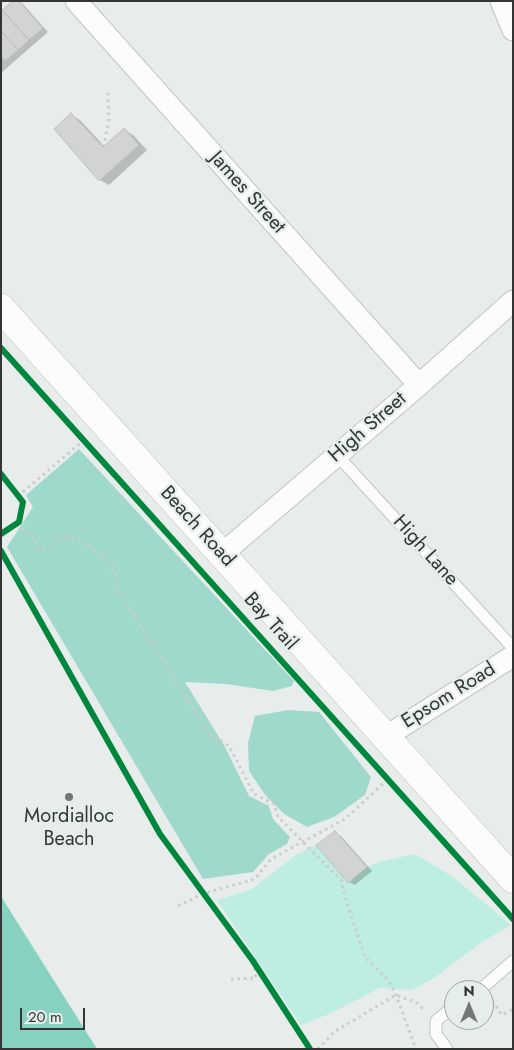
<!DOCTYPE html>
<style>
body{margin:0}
#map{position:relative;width:514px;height:1050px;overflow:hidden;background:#e8eceb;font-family:Jost,sans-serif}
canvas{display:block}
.frame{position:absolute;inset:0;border:2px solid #333635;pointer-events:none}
.north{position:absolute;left:444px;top:980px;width:50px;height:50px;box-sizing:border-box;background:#e6eeec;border:1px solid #9ea4a3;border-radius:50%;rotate:0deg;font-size:14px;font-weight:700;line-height:20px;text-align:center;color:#333635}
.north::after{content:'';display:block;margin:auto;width:18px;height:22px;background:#727675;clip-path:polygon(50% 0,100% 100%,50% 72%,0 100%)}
.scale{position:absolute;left:20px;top:1008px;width:65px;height:22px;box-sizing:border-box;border:2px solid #333635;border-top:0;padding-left:6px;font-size:15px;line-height:18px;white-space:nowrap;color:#333635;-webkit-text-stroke:4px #e6eeec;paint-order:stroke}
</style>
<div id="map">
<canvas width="514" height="1050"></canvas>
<div class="frame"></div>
<div class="north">N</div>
<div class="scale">20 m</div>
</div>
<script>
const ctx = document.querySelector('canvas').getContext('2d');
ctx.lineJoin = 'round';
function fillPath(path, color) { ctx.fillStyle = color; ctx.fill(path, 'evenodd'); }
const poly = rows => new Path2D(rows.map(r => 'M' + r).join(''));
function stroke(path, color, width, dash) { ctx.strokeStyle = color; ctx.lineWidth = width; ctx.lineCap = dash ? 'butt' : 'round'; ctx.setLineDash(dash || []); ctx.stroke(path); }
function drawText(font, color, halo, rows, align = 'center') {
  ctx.font = font + ' Jost,sans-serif'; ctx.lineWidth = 4.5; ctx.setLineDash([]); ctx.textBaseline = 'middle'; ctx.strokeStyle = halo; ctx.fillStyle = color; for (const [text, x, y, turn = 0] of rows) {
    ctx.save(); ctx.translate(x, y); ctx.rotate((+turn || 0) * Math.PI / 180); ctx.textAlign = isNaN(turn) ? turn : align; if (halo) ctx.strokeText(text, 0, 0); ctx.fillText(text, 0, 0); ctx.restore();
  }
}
const green = poly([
 [316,845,348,882,367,867,383,861,415,854,453,877,511,925,482,942,434,978,412,990,380,988,329,1014,301,1025,217,900,252,889,296,855]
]);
const forest = poly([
 [79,449,294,681,292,686,273,691,226,684,185,682,225,747,249,796,269,806,273,819,290,837,287,844,269,854,253,872,203,879,7,547,33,507,26,495],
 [288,710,319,712,371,777,365,795,334,817,307,827,284,814,266,796,249,771,248,743,255,716]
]);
const water = poly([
 [1,897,2,898,97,1049,1,1049]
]);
const shadow = poly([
 [14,1,22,3,48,32,1,73,1,13],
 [72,115,80,120,105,147,124,130,133,135,147,150,109,185,100,180,56,129],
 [335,833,341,836,372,871,355,885,349,882]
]);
const building = poly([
 [13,1,19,1,43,28,29,40,2,10,13,1],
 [2,10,29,40,18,50,1,31,2,10],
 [1,31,18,50,5,61,1,56,1,31],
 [71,113,103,147,124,128,139,145,99,181,54,129,71,113],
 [335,831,367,867,348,883,316,845,335,831]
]);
const path = poly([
 [100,145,105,140,109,120,108,91],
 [18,496,83,441],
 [17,524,34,538,39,550,46,550,64,537,77,538,99,554,115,571,118,578,116,587,210,734,229,746,254,794,274,804,278,817,342,881,343,891,365,957,389,981,396,995,416,1049],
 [1,530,3,531],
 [178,906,202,894,255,879,271,859,345,819,388,779],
 [231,979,256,978,253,961],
 [492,1001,502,1015,513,1009],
 [318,1049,334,1032,396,995,416,1002,425,1011]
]);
const lane = poly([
 [337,455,513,648],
 [480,990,513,961],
 [447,1049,436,1034,436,1021,454,1006]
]);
const street = poly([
 [76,1,419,385],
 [501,1,513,30],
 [222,554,419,385,513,301],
 [385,737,513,656]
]);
const primary = poly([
 [1,308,513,879]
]);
const cycleway = poly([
 [1,348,513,919],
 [1,474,23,502,19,522,1,534],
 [1,551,160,834,253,961,310,1049]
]);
const markers = [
 [69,797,5,"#727675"]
];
const streetNames = [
 ["James Street",247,193,48],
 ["High Street",368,428,-41],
 ["Beach Road",197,527,48],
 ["High Lane",425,551,48],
 ["Bay Trail",270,622,48],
 ["Epsom Road",449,696,-32]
];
const poiNames = [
 ["Mordialloc",69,817],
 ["Beach",69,840]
];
fillPath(green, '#beeee1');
fillPath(forest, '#9ed9cb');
fillPath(water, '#87d1c0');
fillPath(shadow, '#0003');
fillPath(building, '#d1d4d3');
stroke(building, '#bdbfbe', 1);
stroke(lane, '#c1c4c3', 13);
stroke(street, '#c1c4c3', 23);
stroke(primary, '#c1c4c3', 29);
stroke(path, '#ccc', 3, [2.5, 4]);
stroke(lane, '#fcfcfc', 11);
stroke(street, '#fcfcfc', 21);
stroke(primary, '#fcfcfc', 28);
stroke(cycleway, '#00873e', 6);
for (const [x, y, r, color] of markers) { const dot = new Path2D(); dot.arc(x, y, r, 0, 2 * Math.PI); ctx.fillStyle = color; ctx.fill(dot); stroke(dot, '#e6eeec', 2); }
drawText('20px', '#333635', '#e6eeec', streetNames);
drawText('20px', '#333635', '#e6eeec', poiNames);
</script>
